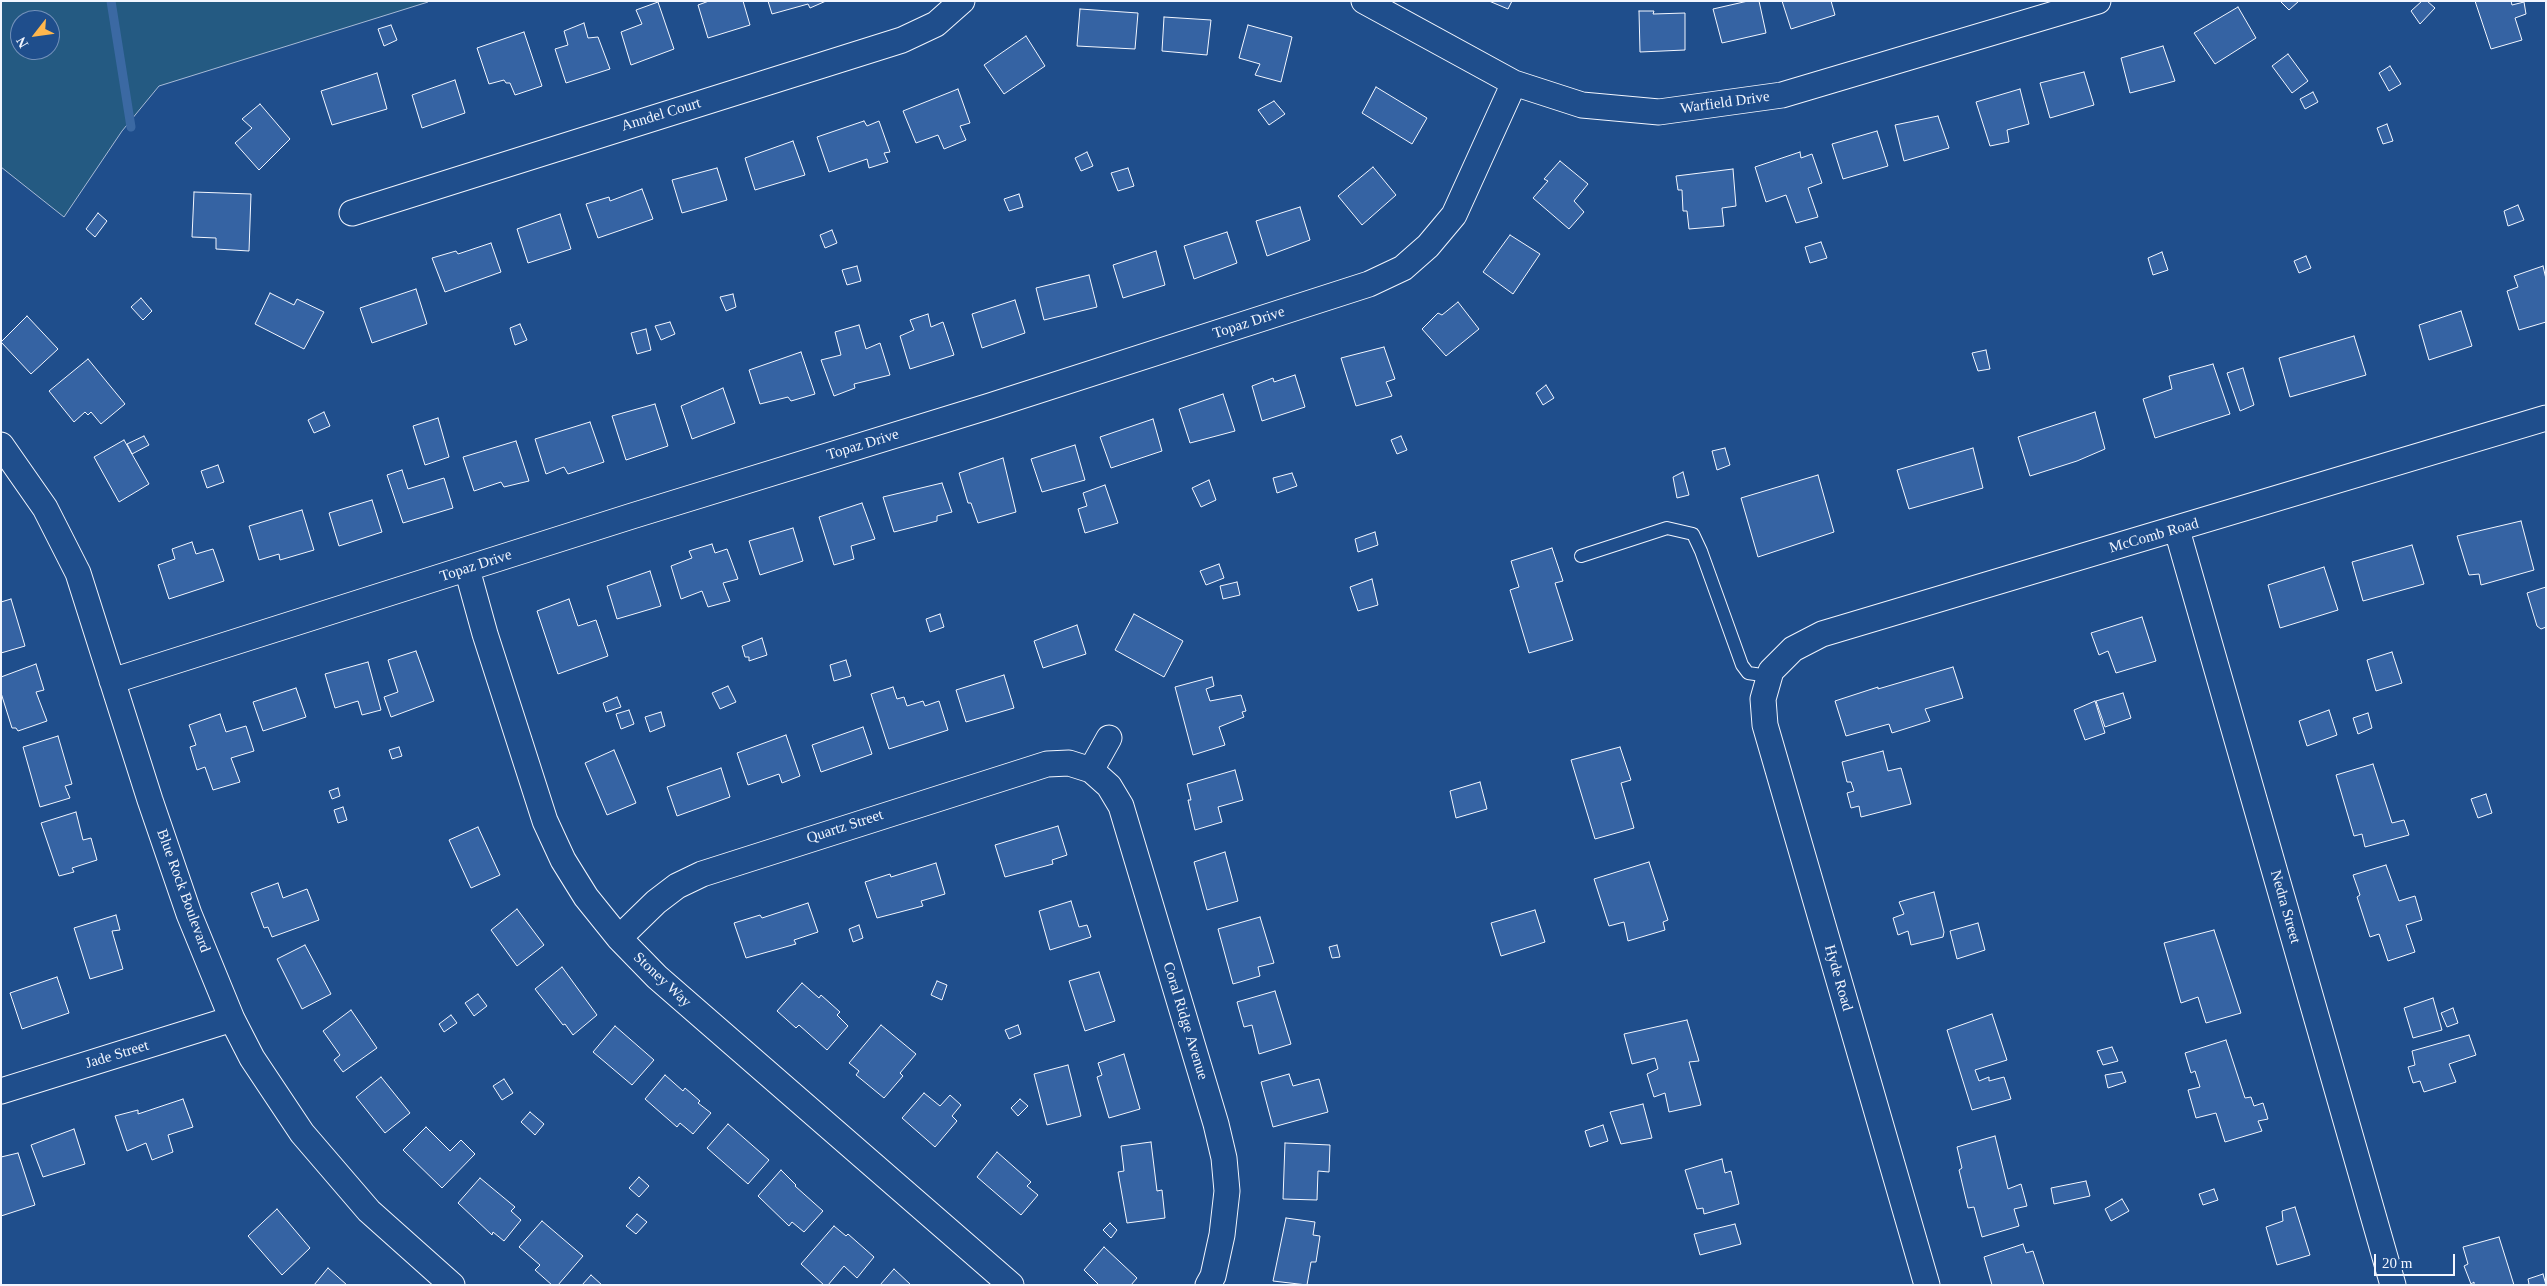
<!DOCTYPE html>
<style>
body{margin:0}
#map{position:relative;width:2547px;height:1286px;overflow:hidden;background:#1f4e8c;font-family:Georgia,serif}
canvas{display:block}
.frame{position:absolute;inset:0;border:2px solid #f2f6ff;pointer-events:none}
.north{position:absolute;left:10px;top:10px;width:50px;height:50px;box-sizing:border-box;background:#1f4e8c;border:1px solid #7391ba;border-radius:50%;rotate:240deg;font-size:14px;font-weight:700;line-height:20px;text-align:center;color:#f2f6ff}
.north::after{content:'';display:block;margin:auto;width:18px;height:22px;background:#ffb74d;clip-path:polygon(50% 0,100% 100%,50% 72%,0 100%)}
.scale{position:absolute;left:2374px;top:1254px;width:81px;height:22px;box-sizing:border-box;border:2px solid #f2f6ff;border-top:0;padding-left:6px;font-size:15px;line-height:18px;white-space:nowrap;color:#f2f6ff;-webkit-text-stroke:4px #1f4e8c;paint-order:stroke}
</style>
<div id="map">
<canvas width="2547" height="1286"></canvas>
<div class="frame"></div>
<div class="north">N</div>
<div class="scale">20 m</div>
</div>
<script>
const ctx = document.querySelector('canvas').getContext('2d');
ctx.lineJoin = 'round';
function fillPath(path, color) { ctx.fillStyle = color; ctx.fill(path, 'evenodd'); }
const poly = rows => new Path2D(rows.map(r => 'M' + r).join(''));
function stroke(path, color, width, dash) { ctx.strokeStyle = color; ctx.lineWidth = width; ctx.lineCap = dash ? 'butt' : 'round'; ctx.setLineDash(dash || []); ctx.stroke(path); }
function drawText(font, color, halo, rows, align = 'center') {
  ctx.font = font + ' Georgia,serif'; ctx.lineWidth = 4; ctx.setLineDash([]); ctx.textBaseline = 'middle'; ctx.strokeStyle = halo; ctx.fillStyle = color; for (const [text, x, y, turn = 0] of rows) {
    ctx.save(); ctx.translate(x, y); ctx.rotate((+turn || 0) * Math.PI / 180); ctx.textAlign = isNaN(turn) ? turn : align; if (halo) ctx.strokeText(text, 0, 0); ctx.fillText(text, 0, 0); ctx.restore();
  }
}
const green = poly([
 [1,1,428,1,428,2,159,86,122,131,64,217,1,167,1,1],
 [20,20,50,20,50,50,20,50,20,20]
]);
const stream = poly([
 [111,1,131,127]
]);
const building = poly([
 [709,1,743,1,750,25,708,38,698,5,709,1],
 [768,1,826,1,810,8,808,4,772,14,768,1],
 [1489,1,1512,1,1508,9,1489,1],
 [1748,1,1759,1,1766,33,1722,43,1713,9,1748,1],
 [1782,1,1831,1,1835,15,1791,29,1782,1],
 [2280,1,2299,1,2289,10,2280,1],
 [2422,1,2427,1,2435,8,2420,24,2411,11,2422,1],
 [2475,1,2511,1,2512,5,2524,2,2526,14,2515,18,2522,40,2491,49,2475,1],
 [658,2,674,49,631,65,621,32,642,24,636,10,658,2],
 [2238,7,2256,38,2215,64,2194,33,2238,7],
 [1080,9,1138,13,1135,49,1077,46,1080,9],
 [1639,11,1654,11,1653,14,1685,13,1685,50,1640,52,1639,11],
 [1164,17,1211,20,1207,55,1162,51,1164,17],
 [584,23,588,38,598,37,610,69,566,83,555,49,568,45,564,31,584,23],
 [391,25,397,40,384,46,378,29,391,25],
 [1248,25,1292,37,1281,82,1255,75,1260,64,1239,58,1248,25],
 [524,32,542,86,515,95,510,83,506,83,504,80,489,84,477,48,524,32],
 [1026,36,1045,66,1004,94,984,65,1026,36],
 [2163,46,2175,81,2130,93,2121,58,2163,46],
 [2288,54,2308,81,2292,93,2272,66,2288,54],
 [2390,66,2401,84,2389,91,2379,73,2390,66],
 [2084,72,2094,105,2050,118,2040,83,2084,72],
 [377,73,387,109,332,125,321,91,377,73],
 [455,80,465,113,422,128,412,95,455,80],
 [1376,87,1427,118,1412,144,1362,113,1376,87],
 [958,89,970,123,960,126,966,140,944,149,938,135,916,143,903,111,958,89],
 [2020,89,2029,124,2007,130,2009,142,1990,146,1976,102,2020,89],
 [2313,92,2318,102,2305,109,2300,99,2313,92],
 [1274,101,1285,114,1269,125,1258,110,1274,101],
 [260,104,290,139,259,170,235,143,252,128,242,119,260,104],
 [1938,116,1949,148,1904,161,1895,125,1938,116],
 [864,121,867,126,879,121,890,152,884,153,888,162,869,168,867,159,829,172,817,137,864,121],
 [2387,124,2393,141,2383,144,2377,128,2387,124],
 [1877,131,1888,166,1843,179,1832,144,1877,131],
 [793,141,805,175,755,190,745,158,793,141],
 [1087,152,1093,166,1081,171,1075,158,1087,152],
 [1800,152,1801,158,1812,154,1822,183,1808,188,1818,217,1796,223,1786,195,1766,202,1755,167,1800,152],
 [1560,161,1588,184,1574,201,1584,212,1569,229,1533,198,1548,181,1544,179,1560,161],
 [1373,167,1396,195,1362,225,1338,196,1373,167],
 [717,168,727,200,682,213,672,180,717,168],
 [1128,168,1134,186,1118,191,1111,173,1128,168],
 [1733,169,1736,206,1722,208,1724,226,1689,229,1687,211,1683,211,1682,190,1678,190,1676,176,1733,169],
 [642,189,653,219,598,238,586,204,609,197,610,201,642,189],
 [194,192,251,194,249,251,216,249,216,238,192,237,194,192],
 [1019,194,1023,207,1009,211,1004,199,1019,194],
 [2518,205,2524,220,2508,226,2504,211,2518,205],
 [1300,207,1310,240,1267,256,1256,221,1300,207],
 [98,213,107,221,95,237,86,229,98,213],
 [560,214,571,249,528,263,517,229,560,214],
 [832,230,837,243,825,248,820,235,832,230],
 [1227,232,1237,263,1194,279,1184,246,1227,232],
 [1510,235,1540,254,1513,294,1483,272,1510,235],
 [1821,242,1827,258,1810,263,1805,247,1821,242],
 [491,243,501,272,445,292,432,258,456,251,458,254,491,243],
 [1156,251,1165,285,1123,298,1113,265,1156,251],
 [2162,252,2168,270,2153,275,2148,258,2162,252],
 [2306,256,2311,268,2299,273,2294,261,2306,256],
 [857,266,861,281,847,285,842,270,857,266],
 [2543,266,2546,279,2546,322,2519,330,2507,291,2518,287,2514,276,2543,266],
 [1089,275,1097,307,1044,320,1036,288,1089,275],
 [416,289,427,324,372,343,360,308,416,289],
 [270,293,294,305,297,299,324,312,304,349,255,324,270,293],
 [733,294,736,307,726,311,720,297,733,294],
 [141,298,152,311,143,320,131,307,141,298],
 [1015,300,1025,333,982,348,972,314,1015,300],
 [1458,302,1479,329,1446,356,1422,329,1438,313,1442,315,1458,302],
 [2461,311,2472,346,2429,360,2419,325,2461,311],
 [928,314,931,327,943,322,954,355,910,369,900,336,914,330,910,320,928,314],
 [27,316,58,349,31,374,1,342,27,316],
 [670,322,675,334,661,340,655,326,670,322],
 [520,324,527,340,515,345,510,328,520,324],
 [859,325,866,349,880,343,890,375,854,384,855,388,834,396,821,360,841,355,835,332,859,325],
 [646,329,651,350,637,354,631,333,646,329],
 [2354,336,2366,375,2290,397,2279,358,2354,336],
 [1384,347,1395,379,1386,382,1392,396,1356,406,1341,358,1384,347],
 [1986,350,1990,369,1978,371,1972,353,1986,350],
 [801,352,815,394,791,401,788,397,760,404,749,370,801,352],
 [88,359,125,404,101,424,91,412,88,415,85,412,74,422,49,391,88,359],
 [2213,364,2230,414,2155,438,2143,399,2172,389,2169,376,2213,364],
 [2243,368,2254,405,2240,411,2227,373,2243,368],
 [1295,375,1305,407,1262,421,1252,386,1273,378,1274,382,1295,375],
 [1546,385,1554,398,1543,405,1536,393,1546,385],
 [723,388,735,423,692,439,681,406,723,388],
 [1223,394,1235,431,1190,443,1179,409,1223,394],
 [655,404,668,446,626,460,612,416,655,404],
 [324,412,330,426,314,433,308,420,324,412],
 [2095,412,2105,449,2077,461,2030,476,2018,437,2095,412],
 [438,418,449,457,425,465,413,426,438,418],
 [1153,419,1162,451,1111,468,1100,437,1153,419],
 [590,422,604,462,568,474,564,467,546,474,535,439,590,422],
 [144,436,149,445,132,454,127,444,144,436],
 [1401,436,1407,450,1397,454,1391,440,1401,436],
 [124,440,149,484,119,502,94,457,124,440],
 [516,441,529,481,504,487,501,482,474,491,463,457,516,441],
 [1075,445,1085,480,1042,492,1031,459,1075,445],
 [1725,448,1730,465,1717,470,1712,451,1725,448],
 [1973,448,1983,488,1909,509,1897,470,1973,448],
 [1003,458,1016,512,978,523,971,503,968,503,959,473,1003,458],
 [218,465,224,482,207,488,201,471,218,465],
 [402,470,408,489,444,478,453,508,403,523,387,475,402,470],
 [1683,472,1689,495,1677,498,1673,477,1683,472],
 [1292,473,1297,486,1277,493,1273,478,1292,473],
 [1818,475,1834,532,1758,557,1741,498,1818,475],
 [1209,480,1216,500,1201,507,1192,488,1209,480],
 [942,483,952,512,937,516,937,521,894,532,883,497,942,483],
 [1105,485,1118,523,1085,533,1078,509,1087,506,1083,493,1105,485],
 [372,500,382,532,339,546,329,513,372,500],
 [862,503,875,539,851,546,854,559,834,565,819,517,862,503],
 [302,510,314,550,280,560,279,554,259,560,249,526,302,510],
 [2521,521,2534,570,2481,585,2479,574,2469,575,2457,536,2521,521],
 [793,528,803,561,760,575,749,541,793,528],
 [1375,532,1378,545,1358,552,1355,539,1375,532],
 [192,542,196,554,213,549,224,581,169,599,158,565,175,559,172,549,192,542],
 [712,544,715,553,727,549,738,579,723,583,730,601,708,607,702,591,681,599,671,566,692,558,689,551,712,544],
 [2412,545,2424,584,2363,601,2352,562,2412,545],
 [1552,548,1563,581,1555,583,1573,640,1529,653,1510,590,1519,587,1511,561,1552,548],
 [1219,564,1224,578,1206,585,1200,571,1219,564],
 [2324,567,2338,610,2280,628,2268,585,2324,567],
 [650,571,661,606,617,619,607,586,650,571],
 [1372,579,1378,605,1358,611,1350,587,1372,579],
 [1237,582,1240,595,1223,599,1220,586,1237,582],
 [2546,587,2546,627,2541,629,2537,626,2527,593,2546,587],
 [11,599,25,646,1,653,1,602,11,599],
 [569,599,578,626,596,620,608,656,558,674,537,611,569,599],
 [940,614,944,627,930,632,926,619,940,614],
 [1134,614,1183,641,1164,677,1115,650,1134,614],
 [2142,617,2156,661,2116,673,2108,651,2099,655,2091,633,2142,617],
 [1077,625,1086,654,1043,668,1034,641,1077,625],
 [762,638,767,655,749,661,749,657,745,657,742,646,762,638],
 [416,651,434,701,391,717,384,697,398,692,388,660,416,651],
 [2392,652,2402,683,2376,691,2367,660,2392,652],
 [846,660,851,676,834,681,830,665,846,660],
 [368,662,381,710,362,715,358,701,335,708,325,674,368,662],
 [36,664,44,690,36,692,47,721,18,731,16,728,12,728,1,693,1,677,36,664],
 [1953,667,1963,698,1925,709,1930,721,1892,733,1889,724,1846,736,1835,701,1878,687,1878,689,1953,667],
 [1004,675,1014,708,966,722,956,690,1004,675],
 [1212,677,1214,686,1206,689,1210,701,1241,695,1246,711,1242,712,1244,717,1219,727,1225,745,1193,755,1175,687,1212,677],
 [728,686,736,702,720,709,712,693,728,686],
 [893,687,897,699,904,697,907,706,923,701,925,706,939,701,948,730,889,749,871,694,893,687],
 [296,688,306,717,263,731,253,702,296,688],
 [2123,693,2131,718,2105,727,2096,701,2123,693],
 [617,697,621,707,606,712,603,703,617,697],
 [2095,701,2105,733,2085,740,2074,710,2095,701],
 [629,710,634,724,621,729,616,714,629,710],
 [2329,710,2337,735,2307,746,2299,721,2329,710],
 [661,712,665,726,650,732,645,717,661,712],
 [2368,713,2372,728,2358,734,2353,718,2368,713],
 [220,714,226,732,246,726,254,751,231,758,240,782,213,790,205,767,197,770,190,747,196,745,189,725,220,714],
 [863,727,872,754,821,772,812,745,863,727],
 [786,735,800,776,782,783,779,774,748,785,737,753,786,735],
 [58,736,72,784,65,786,70,798,40,807,23,747,58,736],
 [399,747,402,756,392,759,389,750,399,747],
 [1620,747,1631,780,1621,783,1634,828,1595,839,1571,760,1620,747],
 [614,750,636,803,607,815,585,763,614,750],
 [1883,751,1888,771,1901,768,1911,804,1861,817,1859,806,1851,808,1847,793,1854,791,1851,782,1847,782,1842,762,1883,751],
 [2373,764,2392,823,2404,820,2409,835,2365,847,2362,834,2354,836,2336,775,2373,764],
 [721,768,730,797,677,816,667,787,721,768],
 [1235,770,1243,800,1218,807,1222,822,1195,830,1188,800,1191,800,1187,784,1235,770],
 [1480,782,1487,809,1456,818,1450,791,1480,782],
 [338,788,340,796,332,799,329,791,338,788],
 [2486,794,2492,813,2478,818,2471,799,2486,794],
 [343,807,347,820,338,823,334,810,343,807],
 [76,812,83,840,91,838,97,860,72,868,74,872,59,876,41,823,76,812],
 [1058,826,1067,855,1052,860,1053,864,1005,877,995,845,1058,826],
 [478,827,500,875,471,888,449,840,478,827],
 [1225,852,1238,901,1207,910,1194,862,1225,852],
 [1649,862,1668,920,1663,922,1665,930,1628,941,1624,922,1609,926,1594,879,1649,862],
 [936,863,945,894,921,901,923,906,877,918,865,882,890,874,891,877,936,863],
 [2386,865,2399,901,2415,896,2422,920,2406,925,2415,952,2388,961,2379,934,2370,937,2357,897,2360,895,2353,875,2386,865],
 [278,883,283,898,307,889,319,920,272,937,268,927,264,928,251,893,278,883],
 [1934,892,1944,932,1943,937,1911,945,1908,931,1898,935,1893,918,1904,914,1899,902,1934,892],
 [1071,901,1079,927,1087,925,1091,937,1050,950,1039,911,1071,901],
 [808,903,818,932,794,940,796,944,746,958,734,923,760,915,762,918,808,903],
 [517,909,544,945,517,966,491,930,517,909],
 [1535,910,1545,942,1501,956,1491,923,1535,910],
 [116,915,120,930,112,931,123,969,90,979,74,928,116,915],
 [1260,917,1274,963,1258,967,1260,976,1233,984,1218,929,1260,917],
 [1978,923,1985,950,1957,959,1950,931,1978,923],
 [859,925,863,938,853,942,849,929,859,925],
 [2214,930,2241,1013,2206,1023,2198,997,2181,1003,2164,943,2214,930],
 [305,945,331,994,302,1009,277,959,305,945],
 [1337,945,1340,957,1332,958,1329,947,1337,945],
 [562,967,597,1015,573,1035,565,1024,563,1025,535,989,562,967],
 [1099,972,1115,1021,1085,1031,1069,981,1099,972],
 [57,977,69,1013,22,1029,10,993,57,977],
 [937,981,947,985,942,1000,931,995,937,981],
 [802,983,819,998,821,995,840,1012,837,1015,848,1026,827,1050,799,1025,796,1028,777,1011,802,983],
 [1275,991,1291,1044,1259,1054,1252,1025,1244,1027,1237,1002,1275,991],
 [478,994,487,1006,474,1016,465,1003,478,994],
 [2433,998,2442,1030,2413,1038,2404,1008,2433,998],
 [2453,1008,2458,1023,2447,1027,2441,1013,2453,1008],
 [351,1010,377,1048,343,1072,334,1060,340,1055,323,1031,351,1010],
 [1992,1014,2007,1060,1975,1070,1979,1081,1989,1077,1989,1081,2004,1077,2011,1099,1972,1110,1947,1030,1992,1014],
 [451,1015,457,1023,444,1032,439,1024,451,1015],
 [1687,1020,1699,1061,1689,1062,1701,1105,1669,1112,1665,1093,1654,1097,1647,1074,1658,1069,1655,1058,1632,1064,1624,1034,1687,1020],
 [881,1025,916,1054,900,1073,903,1076,884,1098,856,1075,859,1071,849,1063,881,1025],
 [1018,1025,1021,1034,1009,1039,1005,1030,1018,1025],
 [615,1026,654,1060,632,1085,593,1052,615,1026],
 [2469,1035,2476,1055,2449,1064,2456,1082,2424,1092,2420,1081,2413,1083,2408,1067,2415,1065,2412,1051,2469,1035],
 [2226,1040,2245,1098,2251,1097,2254,1106,2263,1103,2268,1119,2258,1121,2262,1131,2225,1142,2216,1113,2196,1118,2188,1090,2200,1087,2195,1071,2191,1073,2185,1053,2226,1040],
 [2112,1047,2118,1061,2103,1065,2097,1051,2112,1047],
 [1124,1054,1140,1109,1109,1118,1097,1077,1102,1075,1098,1063,1124,1054],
 [1068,1065,1081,1116,1047,1125,1034,1074,1068,1065],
 [2122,1072,2126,1082,2108,1088,2105,1075,2122,1072],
 [1289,1074,1293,1086,1319,1079,1328,1112,1273,1127,1261,1082,1289,1074],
 [665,1075,683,1091,685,1088,700,1101,698,1103,711,1113,693,1134,680,1123,677,1127,645,1099,665,1075],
 [381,1077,410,1113,385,1133,356,1097,381,1077],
 [504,1079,513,1093,502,1100,493,1086,504,1079],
 [924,1093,940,1106,950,1095,961,1105,952,1116,957,1121,935,1147,902,1118,924,1093],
 [183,1099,193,1127,168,1135,173,1152,152,1160,146,1143,127,1151,115,1116,138,1110,138,1114,183,1099],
 [1020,1099,1028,1106,1018,1116,1011,1108,1020,1099],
 [1643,1104,1652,1138,1621,1144,1610,1112,1643,1104],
 [530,1112,544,1124,535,1135,521,1122,530,1112],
 [728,1124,769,1160,748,1184,707,1148,728,1124],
 [1603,1125,1608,1141,1590,1147,1585,1131,1603,1125],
 [426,1127,450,1151,461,1140,475,1154,442,1188,403,1150,426,1127],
 [74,1129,85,1164,43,1177,31,1145,74,1129],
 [1995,1136,2008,1189,2021,1184,2027,1206,2014,1209,2019,1226,1982,1237,1974,1207,1968,1208,1959,1170,1962,1168,1957,1147,1995,1136],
 [1151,1142,1157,1191,1162,1190,1165,1218,1127,1223,1118,1172,1124,1171,1121,1146,1151,1142],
 [1285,1143,1330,1145,1329,1172,1318,1171,1317,1200,1283,1199,1285,1143],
 [997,1152,1031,1182,1027,1186,1038,1195,1021,1215,977,1177,997,1152],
 [18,1153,35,1205,1,1216,1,1157,18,1153],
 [1722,1159,1725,1173,1731,1171,1739,1204,1704,1214,1703,1208,1697,1209,1685,1170,1722,1159],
 [781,1170,796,1185,795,1186,823,1211,804,1232,792,1222,789,1226,758,1196,781,1170],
 [639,1177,649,1186,639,1197,629,1188,639,1177],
 [480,1178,515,1207,511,1211,521,1220,504,1241,493,1232,492,1235,458,1203,480,1178],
 [2086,1181,2090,1196,2054,1204,2051,1188,2086,1181],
 [2214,1189,2218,1200,2203,1205,2199,1194,2214,1189],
 [2122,1199,2129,1211,2111,1221,2105,1209,2122,1199],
 [2295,1207,2310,1255,2277,1265,2266,1227,2283,1221,2282,1211,2295,1207],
 [277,1209,310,1248,282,1275,248,1236,277,1209],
 [637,1214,647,1222,636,1234,626,1226,637,1214],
 [1286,1218,1315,1222,1313,1235,1320,1236,1316,1262,1311,1262,1307,1285,1273,1281,1286,1218],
 [542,1221,583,1256,558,1285,552,1285,535,1270,540,1265,519,1247,542,1221],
 [1110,1223,1117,1230,1111,1238,1103,1230,1110,1223],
 [1735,1224,1741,1244,1700,1255,1694,1234,1735,1224],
 [834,1226,846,1236,848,1234,874,1257,857,1278,844,1266,828,1285,824,1285,801,1264,834,1226],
 [2499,1237,2514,1285,2474,1285,2474,1282,2471,1284,2464,1266,2468,1264,2463,1247,2499,1237],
 [2023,1244,2026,1253,2033,1251,2044,1285,1992,1285,1984,1257,2023,1244],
 [1104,1247,1137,1278,1131,1285,1099,1285,1084,1270,1104,1247],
 [328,1268,347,1285,314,1285,328,1268],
 [894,1269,911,1285,880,1285,894,1269],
 [2543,1274,2546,1285,2526,1285,2529,1284,2528,1279,2543,1274],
 [591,1275,602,1285,582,1285,591,1275]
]);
const service = poly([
 [1581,556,1667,528,1693,534,1701,551,1742,665,1748,673,1769,676]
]);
const minor = poly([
 [1364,1,1514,83,1582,105,1659,112,1782,95,2098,1],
 [352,213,902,40,936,24,962,1],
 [1,445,45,508,78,573,150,800,189,914,232,1019,252,1058,302,1133,369,1211,452,1285],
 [2177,530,2393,1285],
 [467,569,485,634,545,821,563,860,586,897,619,938,657,977,1011,1285],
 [112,681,632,516,990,406,1369,284,1403,268,1428,246,1454,215,1514,83],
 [1091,770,1109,738],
 [619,938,656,902,677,886,702,874,1047,764,1069,763,1091,770,1109,786,1121,806,1216,1124,1224,1158,1227,1191,1222,1235,1213,1276,1208,1285],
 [1,1091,232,1019],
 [1927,1285,1765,725,1763,699,1771,671,1793,649,1822,634,2546,418]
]);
const streetNames = [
 ["Warfield Drive",1725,103,-8],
 ["Anndel Court",661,115,-17],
 ["Topaz Drive",1249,323,-18],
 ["Topaz Drive",863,445,-17],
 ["McComb Road",2154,536,-16],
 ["Topaz Drive",476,566,-18],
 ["Quartz Street",845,827,-18],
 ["Blue Rock Boulevard",183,891,70],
 ["Nedra Street",2285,907,74],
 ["Hyde Road",1838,978,74],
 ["Stoney Way",662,980,43],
 ["Coral Ridge Avenue",1185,1021,73],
 ["Jade Street",117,1055,-17]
];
fillPath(green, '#245a82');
stroke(green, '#a8bbd7', 1);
stroke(stream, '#3b69a3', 9);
fillPath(building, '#3563a3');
stroke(building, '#f2f6ff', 1);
stroke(service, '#f2f6ff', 14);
stroke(minor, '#f2f6ff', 27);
stroke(service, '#1f4e8c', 12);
stroke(minor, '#1f4e8c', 25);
drawText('15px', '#f2f6ff', '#1f4e8c', streetNames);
</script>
